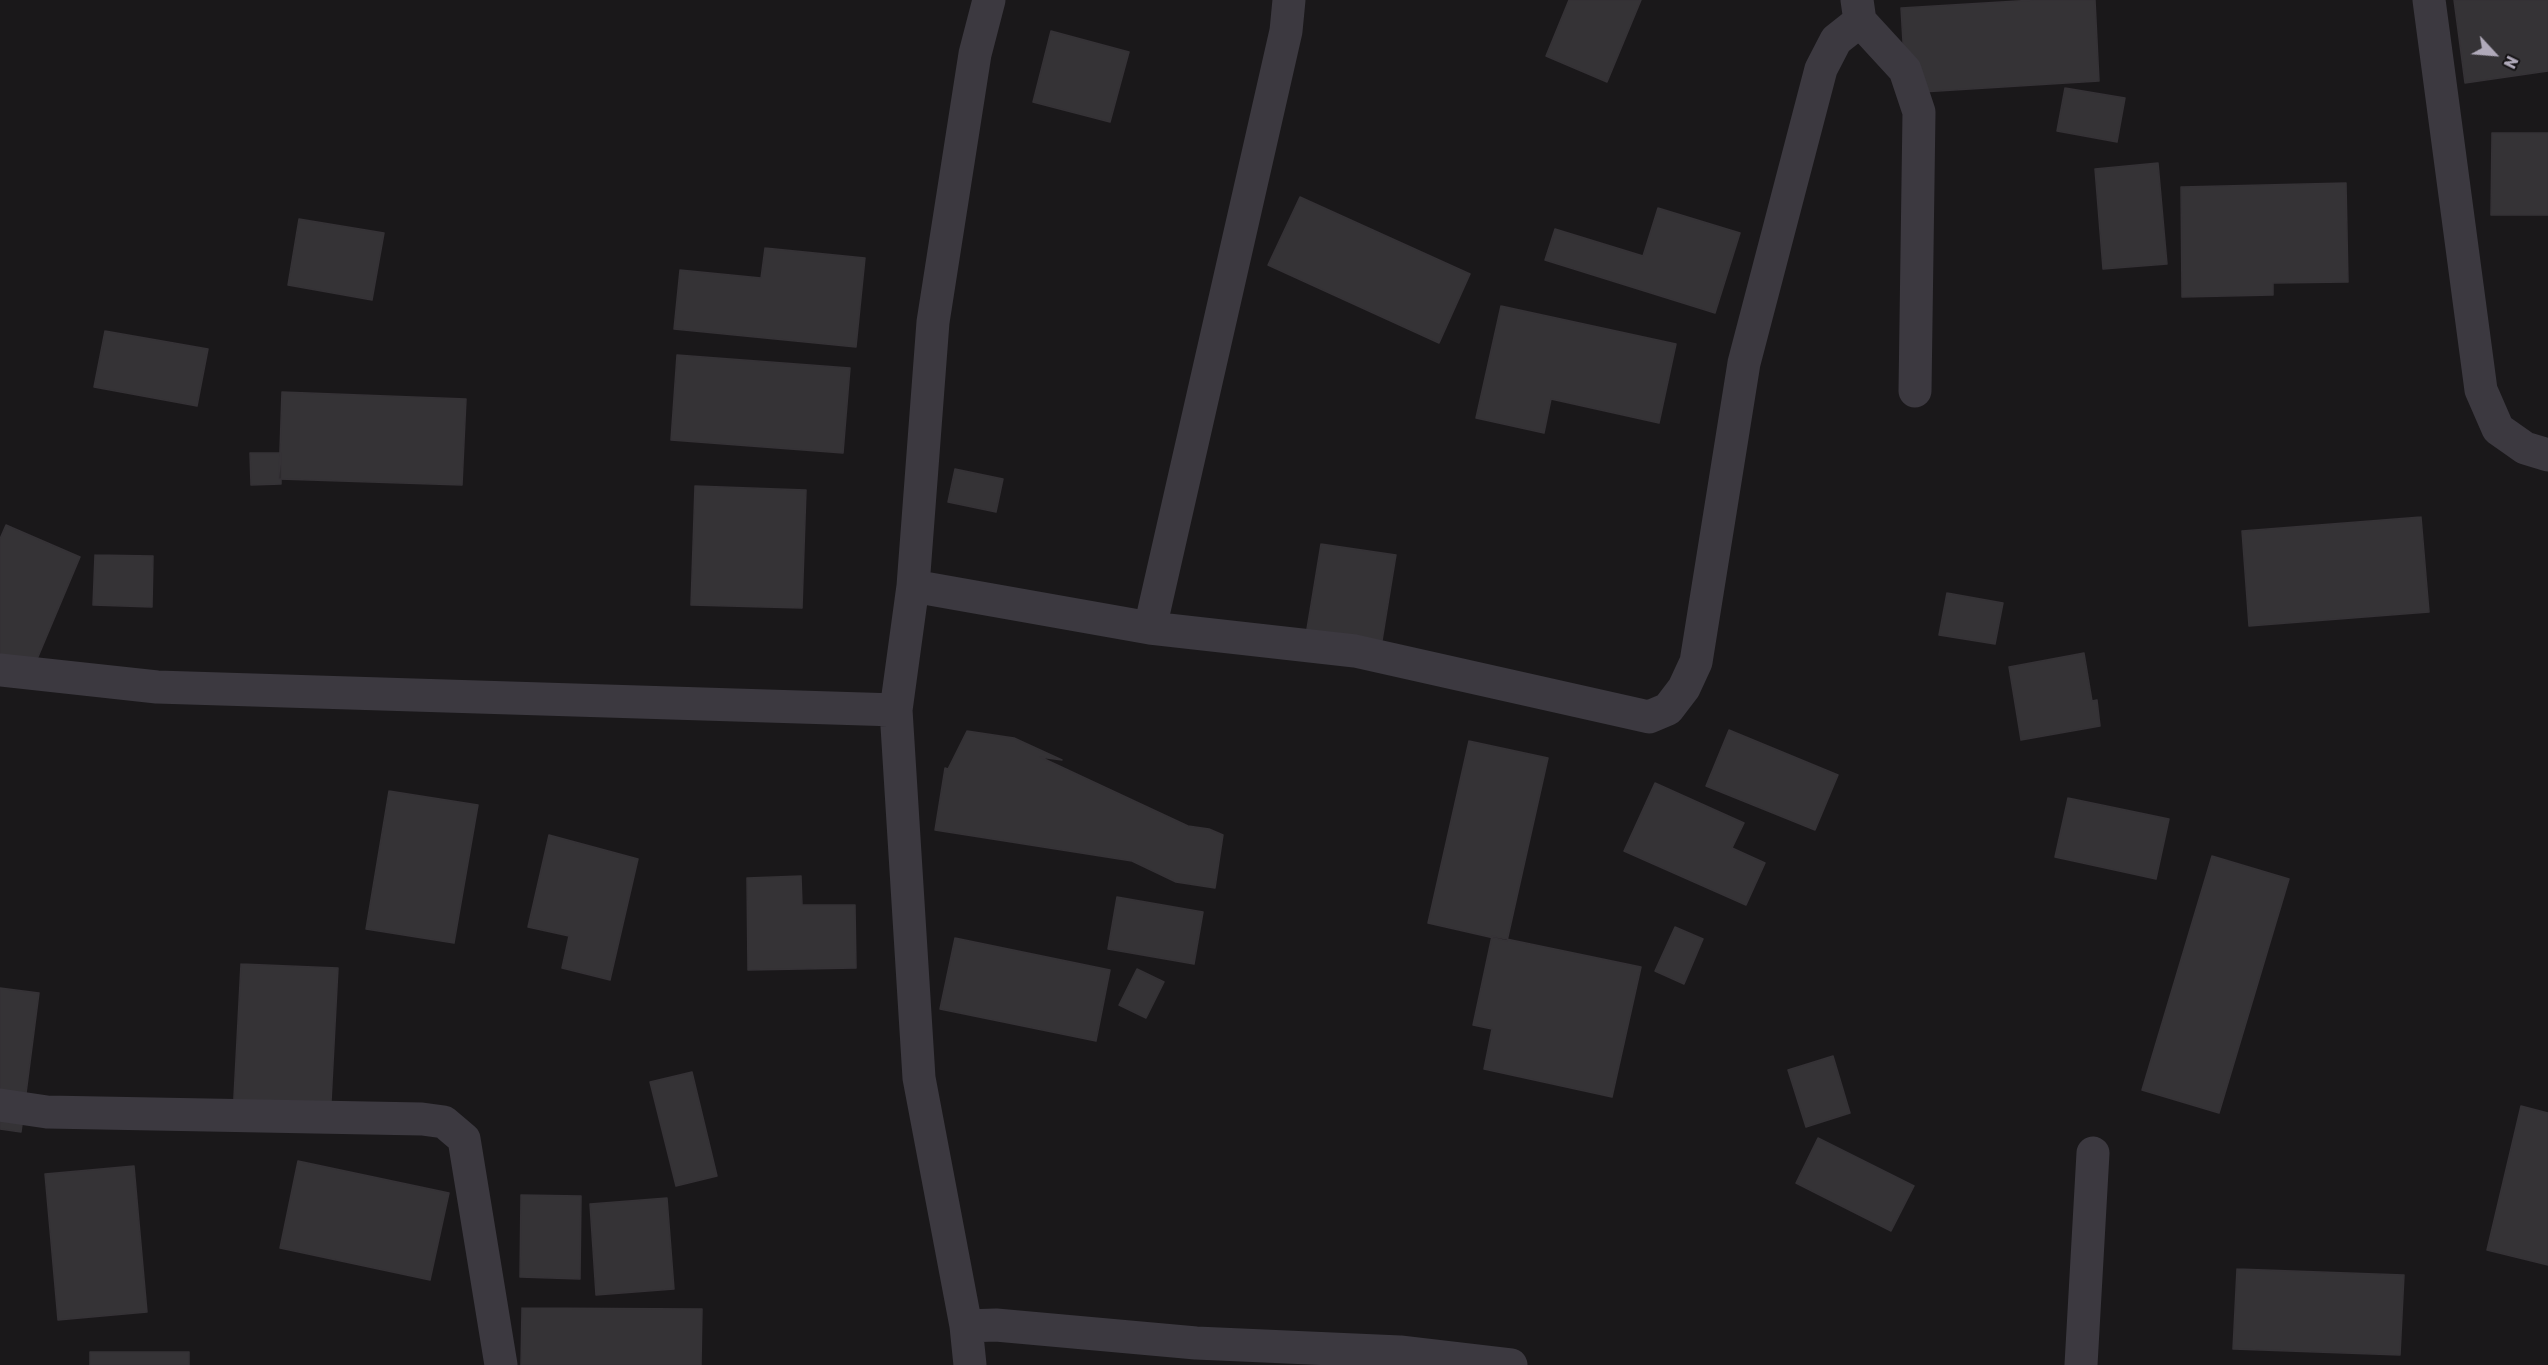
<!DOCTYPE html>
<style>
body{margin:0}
#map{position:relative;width:2548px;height:1365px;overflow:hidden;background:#1a181a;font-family:Rubik,sans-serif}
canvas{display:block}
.north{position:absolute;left:2464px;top:24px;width:60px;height:60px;-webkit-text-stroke:4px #151315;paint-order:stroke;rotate:116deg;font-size:16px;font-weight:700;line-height:24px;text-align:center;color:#b0aaba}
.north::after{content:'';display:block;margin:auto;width:21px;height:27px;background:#b0aaba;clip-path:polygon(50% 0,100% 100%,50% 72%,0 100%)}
</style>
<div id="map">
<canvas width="2548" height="1365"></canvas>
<div class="north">N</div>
</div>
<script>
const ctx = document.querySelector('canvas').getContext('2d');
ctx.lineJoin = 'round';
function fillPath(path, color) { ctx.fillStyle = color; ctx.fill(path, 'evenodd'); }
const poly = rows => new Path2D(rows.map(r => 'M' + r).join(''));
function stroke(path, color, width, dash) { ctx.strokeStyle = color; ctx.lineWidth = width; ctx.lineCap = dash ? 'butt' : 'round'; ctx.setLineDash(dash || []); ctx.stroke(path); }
const building = poly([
 [1569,0,1641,0,1607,82,1546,56,1569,0],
 [2034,0,2095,0,2099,81,1906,93,1901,8,2034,0],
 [2454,0,2548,0,2548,71,2465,83,2454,0],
 [1051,31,1129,52,1110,122,1033,102,1051,31],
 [2065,88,2125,98,2117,142,2057,131,2065,88],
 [2492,133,2548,133,2548,215,2491,215,2492,133],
 [2158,163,2167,264,2103,269,2095,169,2158,163],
 [2346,183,2348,282,2273,283,2273,295,2182,297,2181,187,2346,183],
 [1300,197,1470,274,1439,343,1268,265,1300,197],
 [1658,208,1740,233,1715,313,1545,260,1555,229,1643,256,1658,208],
 [299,219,384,233,372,300,288,285,299,219],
 [765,248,865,258,856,347,674,329,680,270,761,278,765,248],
 [1501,306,1676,344,1659,423,1551,399,1544,433,1476,418,1501,306],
 [105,331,208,349,197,406,94,387,105,331],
 [677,355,850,368,843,453,671,440,677,355],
 [282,392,466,399,462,485,279,479,282,392],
 [250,453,281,453,281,484,251,485,250,453],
 [955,469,1003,479,996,512,948,502,955,469],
 [695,486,806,490,802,608,691,605,695,486],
 [2421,517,2429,612,2249,626,2242,531,2421,517],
 [6,525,80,557,32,671,0,657,0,539,6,525],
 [1321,544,1396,555,1380,653,1305,641,1321,544],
 [95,555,153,556,152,607,93,605,95,555],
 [1947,593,2003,603,1995,644,1939,635,1947,593],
 [2084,653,2092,701,2097,700,2100,726,2021,740,2009,667,2084,653],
 [1729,730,1838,775,1815,830,1706,786,1729,730],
 [967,731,1014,738,1062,760,1040,757,1188,826,1209,829,1223,835,1215,888,1176,882,1132,861,935,830,945,768,948,769,967,731],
 [1469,741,1548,758,1507,941,1428,923,1469,741],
 [1655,783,1744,823,1732,848,1765,863,1746,905,1624,851,1655,783],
 [389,791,478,805,454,943,366,929,389,791],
 [2068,798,2169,819,2156,879,2055,857,2068,798],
 [549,835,638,859,610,980,562,968,569,936,528,927,549,835],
 [2212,856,2289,879,2219,1113,2142,1090,2212,856],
 [801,876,802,905,855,905,856,968,748,970,747,878,801,876],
 [1117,897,1203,912,1194,964,1108,949,1117,897],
 [1675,927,1703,939,1684,984,1655,971,1675,927],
 [1492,936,1641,967,1612,1097,1484,1069,1492,1029,1473,1025,1492,936],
 [955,938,1110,970,1096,1041,940,1009,955,938],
 [241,964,338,968,330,1121,233,1116,241,964],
 [1137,969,1164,982,1146,1018,1119,1005,1137,969],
 [0,988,39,993,21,1132,0,1129,0,988],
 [1833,1056,1850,1113,1806,1127,1788,1070,1833,1056],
 [692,1072,717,1176,676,1186,650,1082,692,1072],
 [2521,1106,2548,1113,2548,1265,2487,1250,2521,1106],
 [1818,1138,1914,1186,1891,1231,1796,1183,1818,1138],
 [298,1161,449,1193,430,1280,280,1248,298,1161],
 [134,1166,147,1312,58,1320,45,1174,134,1166],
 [521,1195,581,1196,580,1279,520,1277,521,1195],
 [667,1198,674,1289,596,1295,590,1204,667,1198],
 [2237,1269,2404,1275,2400,1355,2233,1349,2237,1269],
 [522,1308,702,1309,701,1365,521,1365,522,1308],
 [90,1352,189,1352,189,1365,90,1365,90,1352]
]);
const minor = poly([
 [1857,0,1860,21,1905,70,1919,112,1915,391],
 [2429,0,2481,390,2498,429,2525,448,2548,455],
 [913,586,1150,628,1355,651,1649,717,1668,709,1684,688,1696,662,1744,363,1821,69,1836,40,1860,21],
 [1150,628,1286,31,1289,0],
 [0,670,157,687,896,710],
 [0,1105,47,1112,422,1119,444,1122,464,1139,501,1365],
 [966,1326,996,1325,1196,1343,1400,1352,1511,1365],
 [970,1365,966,1326,919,1078,896,710,913,586,933,322,975,54,989,0],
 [2081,1365,2093,1153]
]);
fillPath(building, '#353336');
stroke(building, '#353236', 1.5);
stroke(minor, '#3c3940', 33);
</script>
